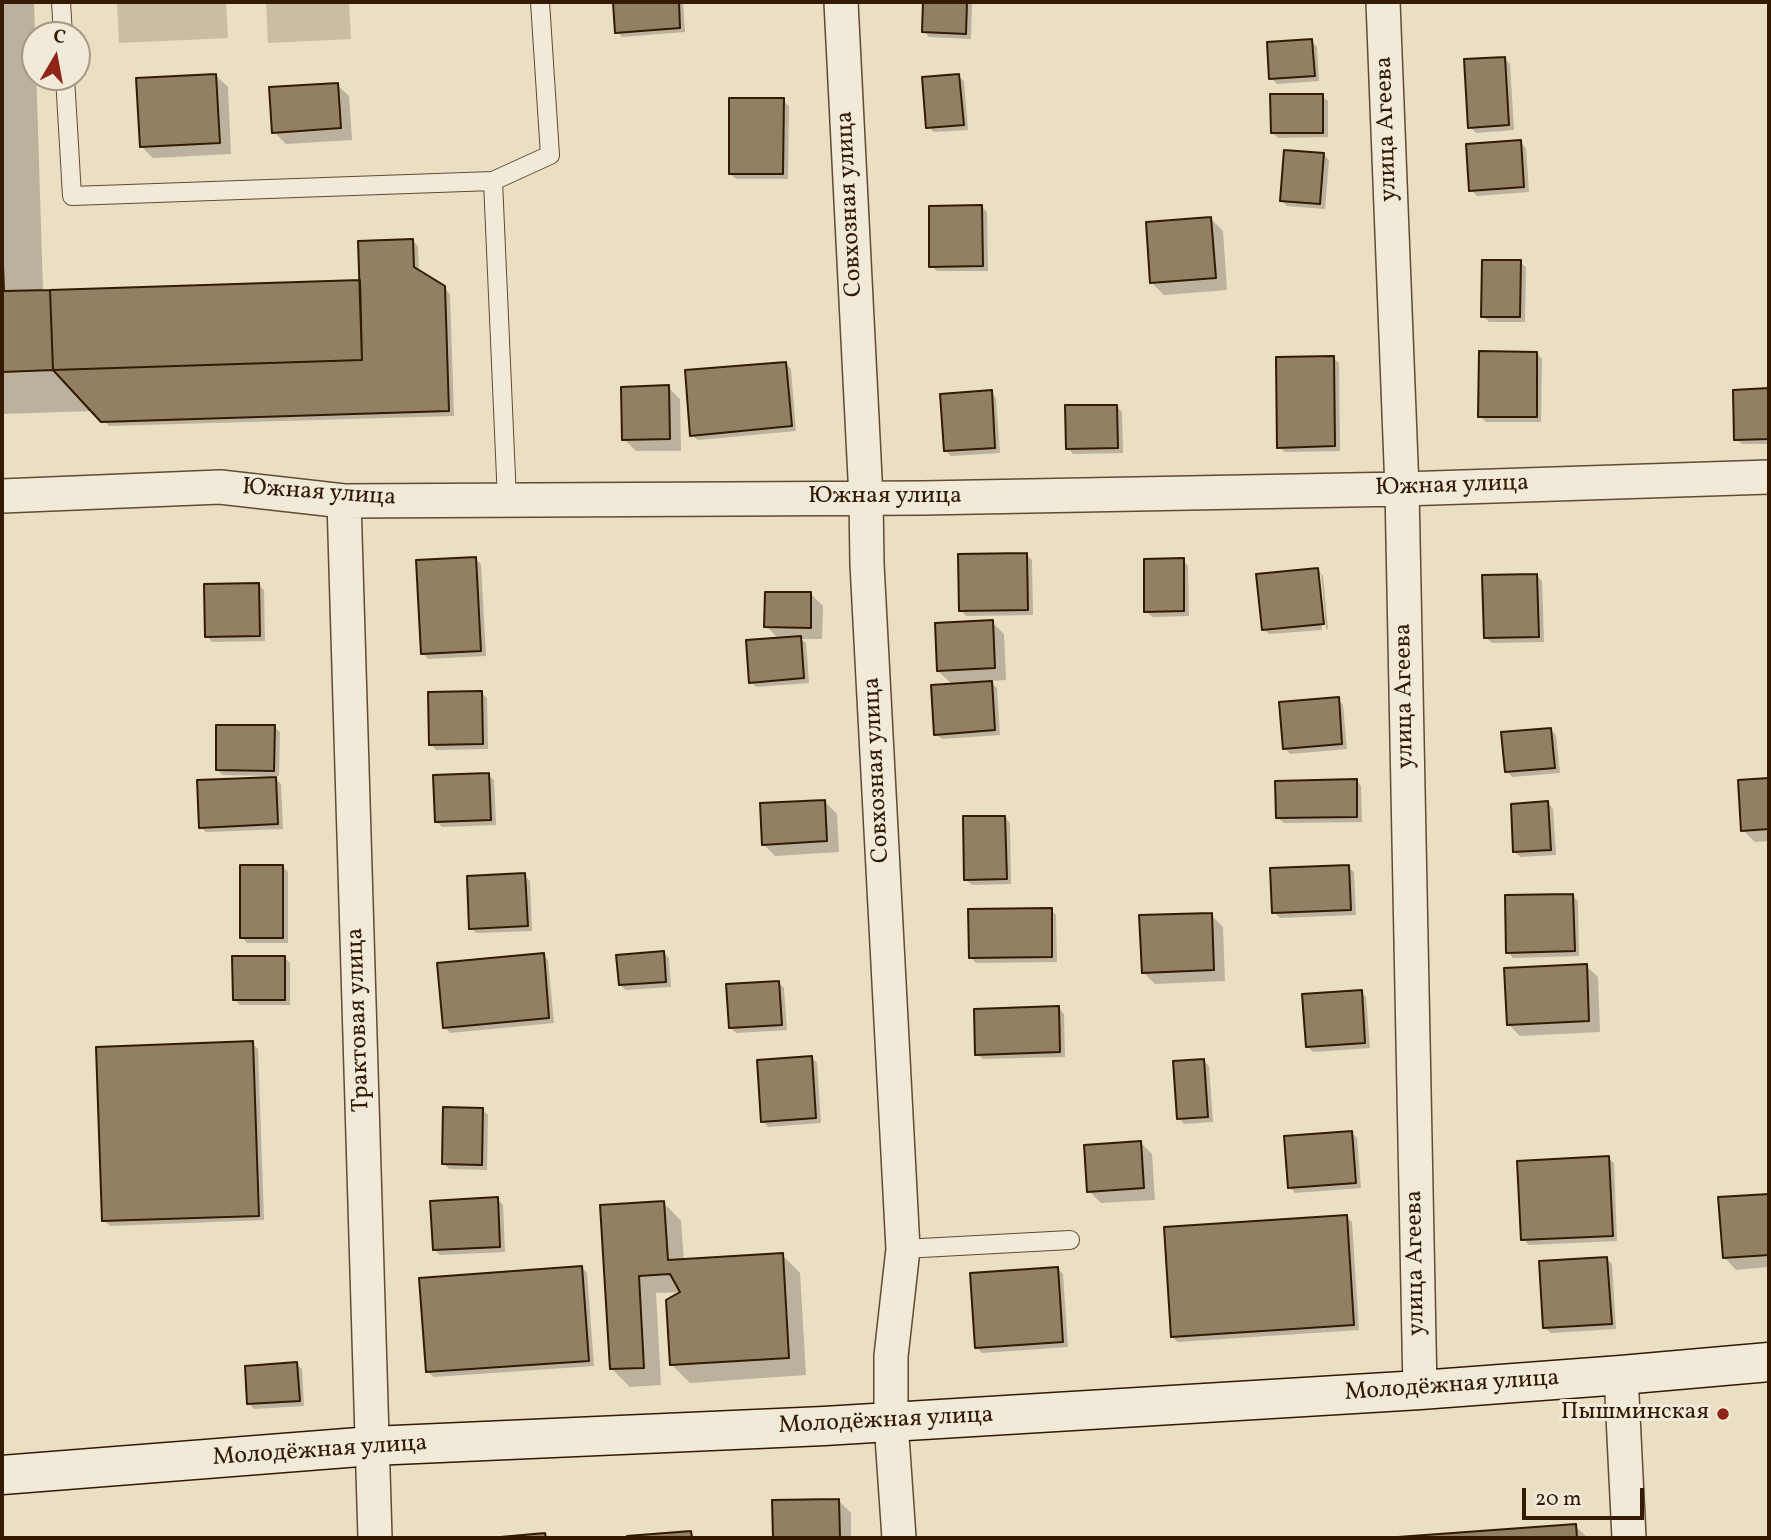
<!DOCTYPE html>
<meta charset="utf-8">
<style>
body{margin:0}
#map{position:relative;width:1771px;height:1540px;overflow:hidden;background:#eadec3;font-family:Vollkorn,serif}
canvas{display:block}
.frame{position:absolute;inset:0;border:4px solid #331a00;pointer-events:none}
.north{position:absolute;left:21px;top:21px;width:70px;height:70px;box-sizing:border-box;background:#f1ead8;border:2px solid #a59782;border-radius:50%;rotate:10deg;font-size:19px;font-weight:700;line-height:28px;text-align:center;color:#331a00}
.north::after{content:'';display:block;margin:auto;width:24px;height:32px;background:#8f2418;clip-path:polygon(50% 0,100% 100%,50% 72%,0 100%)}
.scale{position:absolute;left:1522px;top:1488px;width:122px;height:32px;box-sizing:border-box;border:4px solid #331a00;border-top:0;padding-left:9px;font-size:21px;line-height:24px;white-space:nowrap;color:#331a00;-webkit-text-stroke:5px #f1ead8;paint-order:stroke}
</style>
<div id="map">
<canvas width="1771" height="1540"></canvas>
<div class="frame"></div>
<div class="north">С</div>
<div class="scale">20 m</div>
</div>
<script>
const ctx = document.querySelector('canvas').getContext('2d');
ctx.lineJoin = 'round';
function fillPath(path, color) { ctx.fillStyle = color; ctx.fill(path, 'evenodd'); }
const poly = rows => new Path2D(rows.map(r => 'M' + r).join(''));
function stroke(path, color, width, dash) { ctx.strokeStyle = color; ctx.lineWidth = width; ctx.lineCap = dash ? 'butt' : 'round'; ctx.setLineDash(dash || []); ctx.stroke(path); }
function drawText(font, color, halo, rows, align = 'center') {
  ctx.font = font + ' Vollkorn,serif'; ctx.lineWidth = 6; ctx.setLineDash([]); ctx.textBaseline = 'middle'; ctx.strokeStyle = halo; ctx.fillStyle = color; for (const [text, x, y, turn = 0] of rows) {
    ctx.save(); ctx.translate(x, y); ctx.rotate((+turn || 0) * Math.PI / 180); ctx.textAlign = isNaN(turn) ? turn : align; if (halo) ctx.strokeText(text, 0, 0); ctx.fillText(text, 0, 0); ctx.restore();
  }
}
const green = poly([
 [117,2,226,2,228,38,119,43],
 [266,2,349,2,351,39,268,43]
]);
const shadow = poly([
 [2,2,34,2,43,291,361,282,412,240,418,246,419,272,444,288,450,294,454,416,109,426,94,411,2,414],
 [614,2,683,2,685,32,622,37,617,32],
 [925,2,970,2,972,4,971,39,929,37,924,31],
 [1311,41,1317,47,1319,81,1277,84,1271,78],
 [1505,59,1510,64,1514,130,1476,133,1470,127],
 [216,76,228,87,231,154,153,158,141,146],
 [958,76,964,81,968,130,934,132,928,127],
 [337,85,349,96,352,140,286,144,274,132],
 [1322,96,1328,101,1328,137,1278,138,1272,132],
 [783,100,789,106,788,179,736,179,730,174],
 [1520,142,1526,148,1529,192,1477,196,1471,190],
 [1323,154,1329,160,1325,209,1287,206,1282,200],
 [981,206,987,212,988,271,937,271,931,266],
 [1211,219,1223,231,1227,290,1164,295,1152,283],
 [1520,262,1526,267,1525,322,1489,322,1483,316],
 [1537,353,1542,359,1541,422,1486,422,1480,416],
 [1333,358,1339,363,1340,451,1285,452,1279,447],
 [786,364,791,369,796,431,698,440,692,435],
 [668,387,680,399,681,451,636,451,624,439],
 [1769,390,1769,444,1742,444,1736,439,1735,391],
 [991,392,996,398,1000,453,951,456,945,450],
 [1117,407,1122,412,1123,453,1073,454,1068,448],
 [1026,555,1032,560,1033,615,966,616,961,610],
 [475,559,481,564,486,656,428,659,423,653],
 [1183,560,1188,566,1189,616,1152,617,1146,611],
 [1318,570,1323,576,1328,629,1326,629,1321,574,1317,574,1322,630,1269,634,1263,629],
 [1537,576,1542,581,1544,642,1492,643,1486,638],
 [259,585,264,590,265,641,212,642,207,636],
 [811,594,823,606,822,639,801,639,806,643,809,683,756,687,751,682,779,639,766,626],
 [992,622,1004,634,1006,680,989,681,997,688,1000,735,942,739,936,734,953,685,938,671],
 [481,693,487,698,488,749,436,750,431,744],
 [1338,699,1343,705,1347,749,1290,754,1285,748],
 [274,727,280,732,279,776,273,776,281,784,283,829,206,832,200,827,271,779,271,776,223,775,217,770],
 [1551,730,1556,735,1560,773,1512,777,1507,771],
 [488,775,494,780,496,825,442,827,437,822],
 [1356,780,1361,786,1362,822,1284,823,1278,818],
 [1769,780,1769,841,1755,842,1743,830,1739,782],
 [825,802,837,814,839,852,775,856,763,844],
 [1548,803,1553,809,1556,855,1520,857,1515,852],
 [1005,817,1010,823,1011,884,972,885,966,880],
 [282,866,288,872,288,943,247,943,242,937],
 [1348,867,1354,872,1356,915,1280,918,1274,912],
 [524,875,530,881,532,931,476,933,471,928],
 [1572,895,1578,901,1579,956,1513,958,1508,952],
 [1051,910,1056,915,1057,962,976,963,970,957],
 [1211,915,1223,927,1225,981,1155,984,1143,972],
 [663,952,669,958,671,987,626,990,620,985],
 [543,955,548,960,554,1023,450,1033,445,1027],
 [284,957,290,963,290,1005,240,1005,235,1000],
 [1586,966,1598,977,1600,1032,1520,1036,1508,1024],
 [778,982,784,988,787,1030,736,1033,731,1028],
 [1361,992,1366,997,1370,1048,1313,1052,1307,1046],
 [1058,1008,1064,1014,1065,1057,983,1059,977,1054],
 [252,1043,258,1049,264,1220,110,1226,104,1220],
 [811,1057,817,1063,821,1123,768,1127,763,1121],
 [1204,1061,1209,1066,1213,1122,1184,1124,1179,1118],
 [482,1109,488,1115,487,1170,449,1169,444,1163],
 [1352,1133,1357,1138,1361,1188,1295,1193,1290,1187],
 [1140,1142,1152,1154,1155,1200,1101,1203,1089,1191],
 [1608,1158,1614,1163,1617,1241,1529,1245,1523,1239],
 [1769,1196,1769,1267,1736,1270,1725,1258,1720,1199],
 [497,1199,503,1205,505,1252,440,1255,434,1249],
 [664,1203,681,1221,684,1261,782,1255,800,1273,806,1375,690,1383,672,1365,686,1292,656,1293,661,1385,630,1387,612,1369,602,1207],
 [1346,1217,1352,1222,1359,1330,1178,1342,1172,1337],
 [1606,1258,1612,1264,1616,1329,1551,1333,1545,1328],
 [582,1267,587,1273,594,1366,434,1377,428,1372],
 [1058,1269,1063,1274,1068,1347,982,1353,976,1347],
 [296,1364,302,1369,304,1406,254,1409,249,1404],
 [839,1501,851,1513,851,1538,775,1538,774,1502],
 [1575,1526,1588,1538,1407,1538]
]);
const building = poly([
 [613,2,679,2,680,28,615,33,613,2],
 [923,2,967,2,966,34,922,32,923,2],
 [1312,39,1315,76,1269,79,1267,42,1312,39],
 [1505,57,1509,125,1468,128,1464,59,1505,57],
 [216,74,220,143,140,147,136,78,216,74],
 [959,74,964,125,926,128,922,77,959,74],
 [338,83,341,128,272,133,269,87,338,83],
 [1270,94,1323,94,1323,133,1271,133,1270,94],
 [729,98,784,98,783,174,729,174,729,98],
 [1521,140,1524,187,1469,191,1466,144,1521,140],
 [1284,150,1324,153,1320,204,1280,201,1284,150],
 [982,205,983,266,929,267,929,206,982,205],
 [1211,217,1216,278,1150,283,1146,222,1211,217],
 [2,239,4,291,50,290,53,370,2,372,2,239],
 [413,239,414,267,445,286,449,411,101,422,53,370,362,360,358,241,413,239],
 [1482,260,1521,260,1520,317,1481,317,1482,260],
 [360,280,362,360,53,370,50,290,360,280],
 [1479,351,1537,352,1537,417,1478,417,1479,351],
 [1334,356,1335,446,1277,448,1276,357,1334,356],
 [786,362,792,426,690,436,685,370,786,362],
 [669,385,670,439,622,440,621,387,669,385],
 [1769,388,1769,439,1734,440,1733,390,1769,388],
 [992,390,995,448,944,451,940,394,992,390],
 [1065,405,1117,405,1118,448,1066,449,1065,405],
 [1027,553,1028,610,959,611,958,554,1027,553],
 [476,557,481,651,421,654,416,560,476,557],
 [1184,558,1184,611,1144,612,1144,559,1184,558],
 [1318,568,1324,624,1262,630,1256,574,1318,568],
 [1537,574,1539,637,1484,638,1482,575,1537,574],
 [259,583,260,636,205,637,204,584,259,583],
 [765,592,811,592,811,628,764,627,765,592],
 [993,620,995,668,937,671,935,623,993,620],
 [801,636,804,678,749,683,746,640,801,636],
 [992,681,995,730,934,735,931,685,992,681],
 [482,691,483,744,429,745,428,692,482,691],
 [1339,697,1342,744,1283,749,1279,702,1339,697],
 [216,725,275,725,274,771,216,770,216,725],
 [1551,728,1555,768,1505,772,1501,732,1551,728],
 [489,773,491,820,435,822,433,775,489,773],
 [276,777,278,824,199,828,197,780,276,777],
 [1769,778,1769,829,1741,831,1738,780,1769,778],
 [1357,779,1357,817,1276,818,1275,781,1357,779],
 [825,800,827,841,762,845,760,803,825,800],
 [1548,801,1551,850,1513,852,1511,804,1548,801],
 [963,816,1005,816,1007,879,964,880,963,816],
 [240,865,283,865,283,938,240,938,240,865],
 [1349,865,1351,910,1272,913,1270,868,1349,865],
 [525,873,528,926,469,929,467,876,525,873],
 [1573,894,1575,951,1506,953,1505,895,1573,894],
 [1052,908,1052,957,969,958,968,909,1052,908],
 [1212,913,1214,970,1142,973,1139,915,1212,913],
 [664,951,666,982,619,985,616,955,664,951],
 [544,953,549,1018,443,1028,437,963,544,953],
 [232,956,285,956,285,1000,233,1000,232,956],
 [1587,964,1589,1021,1507,1025,1504,968,1587,964],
 [779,981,782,1025,729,1028,726,984,779,981],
 [1362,990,1365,1043,1306,1047,1302,994,1362,990],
 [1059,1006,1060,1052,975,1055,974,1009,1059,1006],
 [253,1041,259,1216,102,1221,96,1047,253,1041],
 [812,1056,816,1118,761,1122,757,1060,812,1056],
 [1204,1059,1208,1117,1177,1119,1173,1061,1204,1059],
 [443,1107,483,1108,482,1165,442,1164,443,1107],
 [1352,1131,1356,1183,1288,1188,1284,1136,1352,1131],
 [1141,1141,1144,1188,1087,1192,1084,1145,1141,1141],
 [1609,1156,1613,1236,1521,1240,1517,1161,1609,1156],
 [1769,1194,1769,1255,1723,1258,1718,1197,1769,1194],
 [498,1197,500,1247,433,1250,430,1201,498,1197],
 [664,1201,668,1260,783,1253,789,1358,670,1365,666,1300,680,1292,670,1274,639,1276,644,1368,610,1369,600,1205,664,1201],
 [1347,1215,1354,1325,1171,1337,1164,1227,1347,1215],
 [1607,1257,1612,1324,1543,1328,1539,1261,1607,1257],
 [582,1266,589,1361,426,1372,419,1278,582,1266],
 [1058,1267,1063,1342,975,1348,970,1273,1058,1267],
 [297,1362,300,1401,247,1404,245,1366,297,1362],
 [839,1499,840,1538,773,1538,772,1500,839,1499],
 [1576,1524,1577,1538,1384,1538,1576,1524],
 [691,1531,692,1538,627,1538,627,1536,691,1531],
 [545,1533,546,1538,489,1538,545,1533]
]);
const lane = poly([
 [61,2,63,35],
 [65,77,72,196,493,181,507,500],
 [493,181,550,155,540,2],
 [903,1249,1070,1240]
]);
const street = poly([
 [841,2,866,498,867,564,903,1249,891,1356,891,1422,899,1538],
 [1383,2,1402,489,1420,1390],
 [2,496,220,487,344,501,923,498,1402,489,1769,477],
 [344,501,375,1538],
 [1621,1375,1629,1538]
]);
const secondary = poly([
 [2,1475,372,1446,824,1426,1420,1390,1621,1375,1769,1362]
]);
const markers = [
 [1723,1414,7,"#8f2418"]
];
const streetNames = [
 ["улица Агеева",1388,129,-92],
 ["Совхозная улица",851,204,-93],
 ["Южная улица",1452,487,-2],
 ["Южная улица",319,494,4],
 ["Южная улица",885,498],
 ["улица Агеева",1406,696,-91],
 ["Совхозная улица",878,770,-93],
 ["Трактовая улица",360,1020,-92],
 ["улица Агеева",1417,1263,-91],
 ["Молодёжная улица",1452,1387,-4],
 ["Молодёжная улица",886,1422,-3],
 ["Молодёжная улица",320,1452,-4]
];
const poiNames = [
 ["Пышминская",1709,1414]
];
fillPath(green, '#cbbda2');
fillPath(shadow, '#0003');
fillPath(building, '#928065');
stroke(building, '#331a00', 2);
stroke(lane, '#614b31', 20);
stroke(street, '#614b31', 36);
stroke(secondary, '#331a00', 41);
stroke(lane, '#f1ead8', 18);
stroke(street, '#f1ead8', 33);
stroke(secondary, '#f1ead8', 38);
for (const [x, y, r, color] of markers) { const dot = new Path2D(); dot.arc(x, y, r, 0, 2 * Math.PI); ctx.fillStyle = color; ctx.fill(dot); stroke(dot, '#f1ead8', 2.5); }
drawText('24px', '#331a00', '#f1ead8', streetNames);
drawText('24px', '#331a00', '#f1ead8', poiNames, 'right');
</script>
